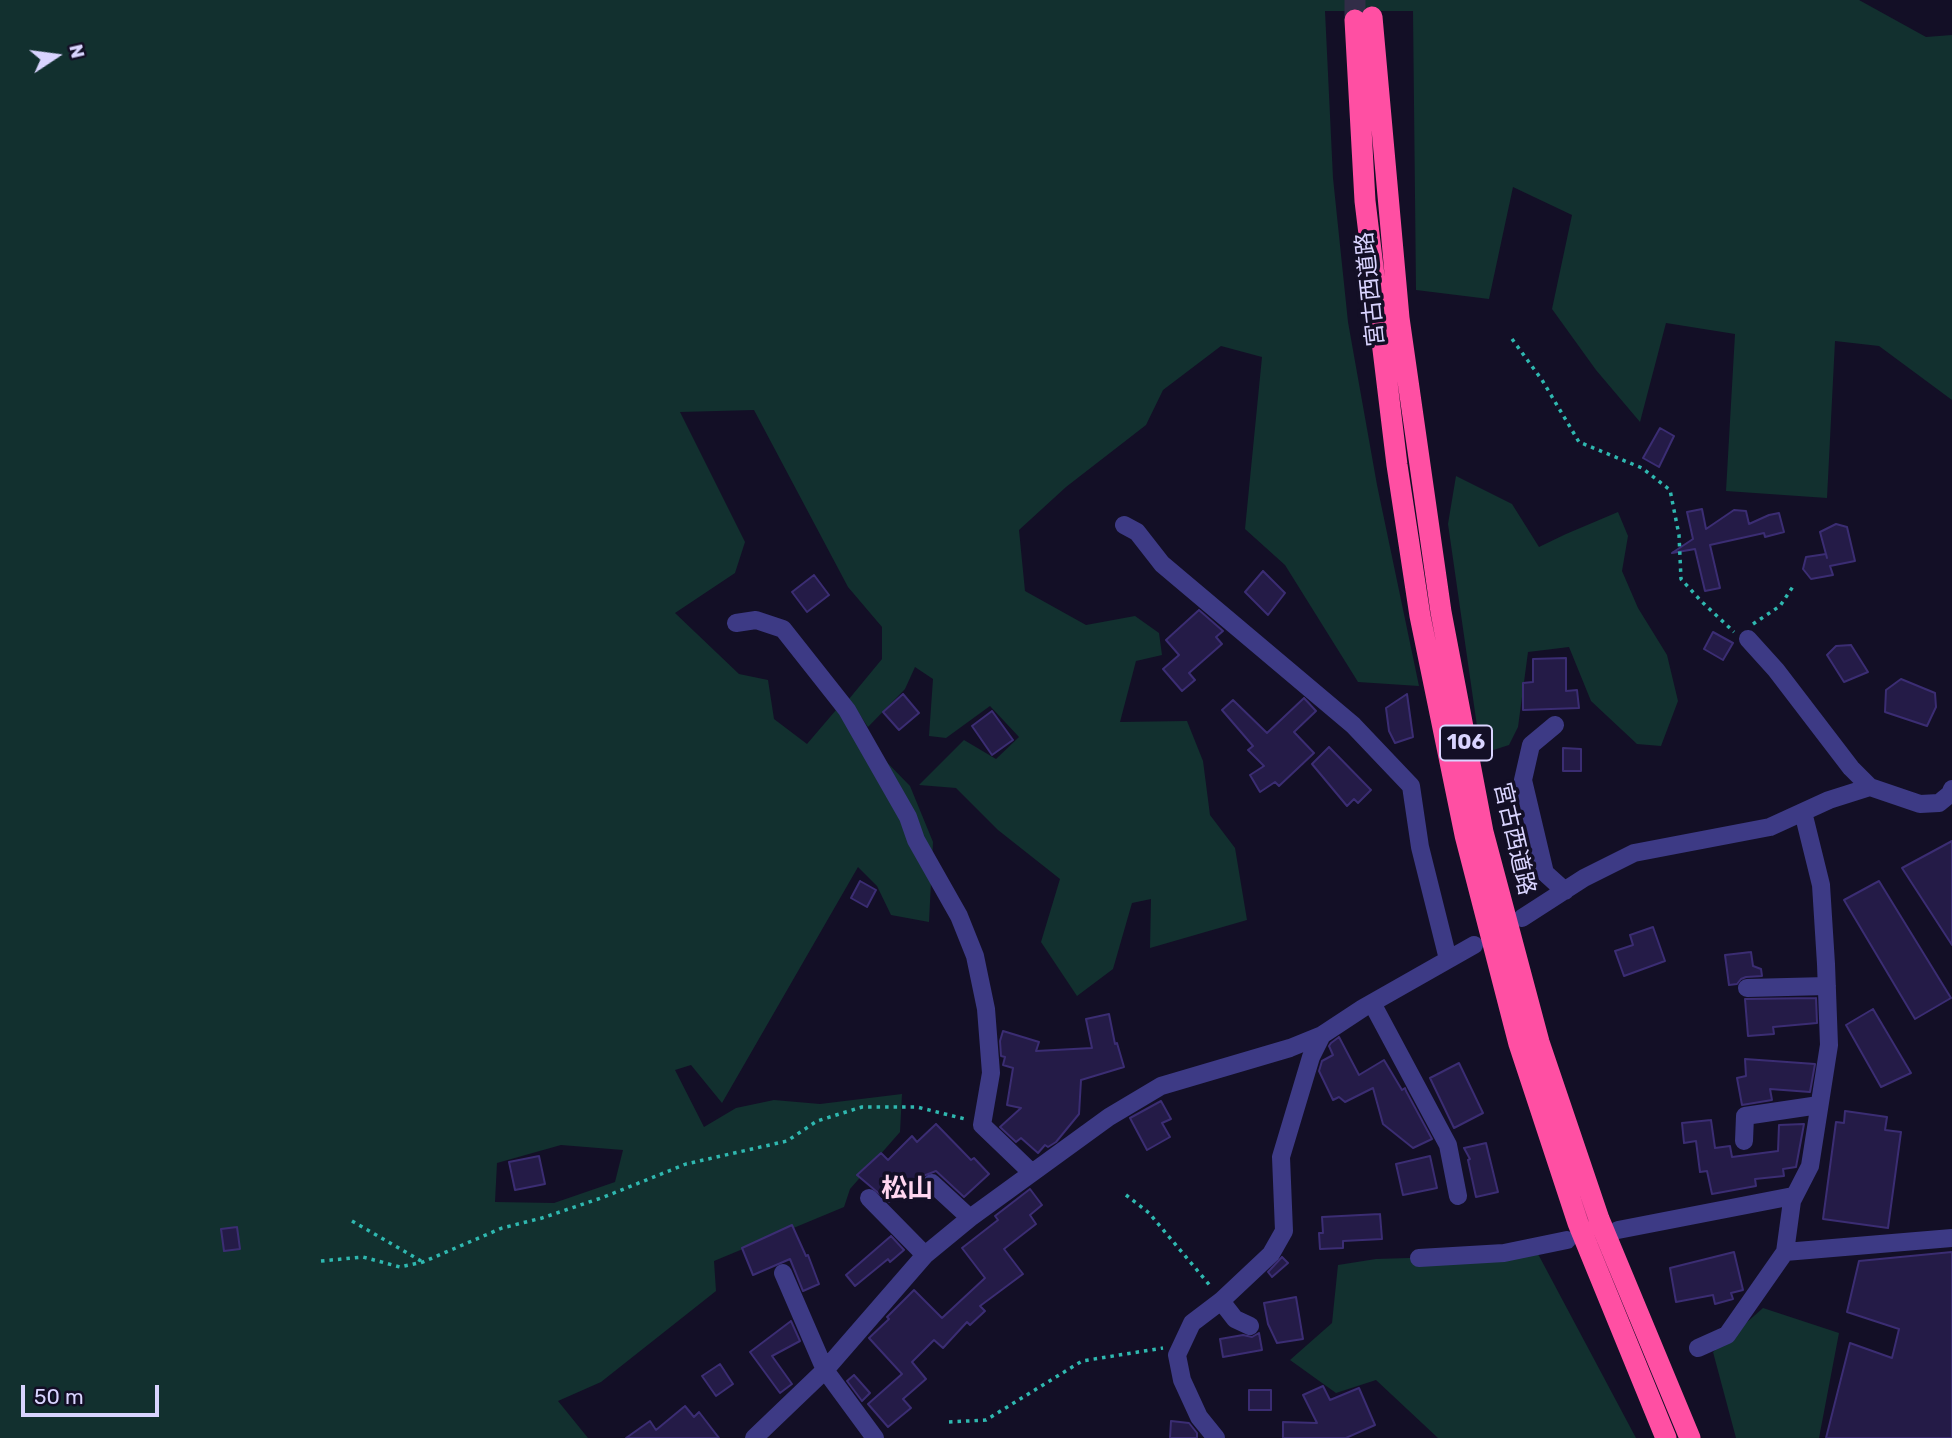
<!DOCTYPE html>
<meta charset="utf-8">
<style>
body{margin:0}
#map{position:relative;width:1952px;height:1438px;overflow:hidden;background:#130f26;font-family:Rubik,sans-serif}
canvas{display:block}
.north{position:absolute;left:21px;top:21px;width:70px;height:70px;-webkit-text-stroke:5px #130f26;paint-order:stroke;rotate:77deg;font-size:19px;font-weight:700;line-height:28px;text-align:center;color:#d9d4ff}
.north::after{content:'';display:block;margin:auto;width:24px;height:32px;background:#d9d4ff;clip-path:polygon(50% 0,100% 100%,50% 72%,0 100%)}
.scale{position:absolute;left:21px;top:1385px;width:138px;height:32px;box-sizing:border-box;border:4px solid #d9d4ff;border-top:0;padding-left:9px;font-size:21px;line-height:24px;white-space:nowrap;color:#d9d4ff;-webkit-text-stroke:5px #130f26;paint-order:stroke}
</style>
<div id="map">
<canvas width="1952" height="1438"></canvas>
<div class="north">N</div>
<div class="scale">50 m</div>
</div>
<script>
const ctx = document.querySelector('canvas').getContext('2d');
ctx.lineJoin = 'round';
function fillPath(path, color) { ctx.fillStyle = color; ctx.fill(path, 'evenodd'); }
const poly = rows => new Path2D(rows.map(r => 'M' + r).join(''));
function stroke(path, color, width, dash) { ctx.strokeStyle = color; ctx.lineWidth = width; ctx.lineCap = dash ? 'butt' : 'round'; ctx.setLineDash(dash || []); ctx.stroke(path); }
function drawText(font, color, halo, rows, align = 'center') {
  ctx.font = font + ' Rubik,"Noto Sans JP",sans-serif'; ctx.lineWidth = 7; ctx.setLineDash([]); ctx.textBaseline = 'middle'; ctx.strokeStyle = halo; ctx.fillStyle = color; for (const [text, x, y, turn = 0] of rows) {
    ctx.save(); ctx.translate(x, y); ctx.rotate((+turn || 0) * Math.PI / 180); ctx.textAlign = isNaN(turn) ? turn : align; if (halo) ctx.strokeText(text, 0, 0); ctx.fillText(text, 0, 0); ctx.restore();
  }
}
const green = poly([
 [0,0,1859,0,1926,37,1952,35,1952,400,1879,346,1835,341,1827,498,1726,491,1735,334,1666,323,1640,422,1596,370,1552,309,1572,215,1513,187,1489,299,1416,290,1413,11,1325,11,1333,178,1348,322,1377,485,1419,686,1358,682,1285,565,1245,529,1262,357,1221,346,1163,390,1146,425,1066,487,1019,530,1025,591,1086,625,1135,616,1159,633,1162,655,1136,661,1120,722,1187,721,1203,761,1210,815,1235,848,1247,920,1150,948,1151,899,1132,903,1113,969,1077,996,1041,942,1060,879,998,830,956,788,919,785,964,740,996,759,1019,737,990,706,946,738,929,736,933,679,915,667,905,689,868,727,849,699,882,659,882,627,848,587,754,410,680,412,745,542,735,573,675,613,739,674,768,680,774,719,807,744,836,710,910,786,933,842,929,922,891,915,877,886,858,867,722,1103,691,1065,675,1070,704,1127,736,1108,774,1100,820,1104,902,1094,900,1132,850,1189,844,1207,714,1261,716,1291,601,1382,558,1401,588,1438,0,1438],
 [561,1145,623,1150,615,1182,554,1203,495,1202,497,1163],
 [1456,476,1512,504,1539,547,1566,534,1618,512,1628,536,1622,571,1638,608,1667,655,1678,701,1661,746,1637,744,1591,701,1569,647,1528,652,1518,727,1509,745,1481,754,1448,524],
 [1538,1254,1636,1438,1438,1438,1376,1380,1336,1393,1290,1360,1332,1323,1338,1265,1376,1259],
 [1763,1308,1839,1333,1819,1438,1736,1438,1713,1352]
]);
const building = poly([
 [1660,428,1674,436,1659,467,1643,458,1660,428],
 [1702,509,1706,529,1734,510,1746,511,1749,524,1769,515,1779,513,1784,532,1765,537,1764,533,1710,545,1720,588,1705,591,1695,549,1672,553,1693,539,1687,512,1702,509],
 [1836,524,1847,527,1855,561,1830,566,1833,575,1811,579,1803,569,1806,557,1826,554,1827,558,1820,532,1836,524],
 [1263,571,1285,593,1268,615,1245,592,1263,571],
 [814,575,829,595,807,612,792,592,814,575],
 [1199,610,1223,631,1216,637,1222,644,1189,673,1195,680,1182,691,1163,669,1179,655,1166,640,1199,610],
 [1713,632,1733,643,1723,660,1704,649,1713,632],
 [1851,645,1868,672,1844,682,1827,655,1836,646,1851,645],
 [1566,658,1566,691,1577,690,1579,708,1523,710,1523,683,1533,682,1533,659,1566,658],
 [1901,679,1935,693,1936,707,1927,726,1885,712,1886,690,1901,679],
 [903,694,919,713,899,730,883,712,903,694],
 [1407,694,1413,737,1395,743,1389,731,1386,708,1407,694],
 [1304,698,1316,711,1294,732,1314,753,1279,786,1275,782,1260,792,1250,775,1264,766,1248,750,1253,746,1222,710,1233,700,1267,733,1304,698],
 [992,711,1013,740,992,755,972,726,992,711],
 [1329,747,1371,790,1358,803,1354,799,1347,806,1312,764,1329,747],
 [1563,748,1581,749,1581,771,1563,771,1563,748],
 [1952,841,1952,945,1902,868,1952,841],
 [860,881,876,890,867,907,851,898,860,881],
 [1879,881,1951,998,1915,1019,1844,900,1879,881],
 [1653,927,1665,961,1624,976,1615,951,1633,945,1630,935,1653,927],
 [1751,952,1753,966,1761,969,1762,976,1746,977,1741,979,1737,984,1729,985,1725,955,1751,952],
 [1816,998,1817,1023,1773,1027,1774,1034,1748,1036,1745,999,1816,998],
 [1873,1009,1911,1073,1881,1087,1846,1025,1873,1009],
 [1109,1014,1115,1044,1117,1043,1124,1067,1081,1080,1079,1114,1056,1142,1048,1147,1045,1145,1038,1153,1021,1138,1016,1142,1000,1127,1021,1108,1007,1105,1013,1068,1003,1065,1005,1057,1001,1056,1000,1041,1003,1031,1039,1042,1036,1051,1092,1048,1086,1019,1109,1014],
 [1339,1037,1359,1075,1384,1060,1402,1090,1405,1088,1406,1091,1432,1139,1413,1148,1383,1124,1373,1088,1345,1102,1339,1097,1333,1100,1319,1071,1322,1061,1333,1055,1329,1046,1331,1043,1339,1037],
 [1745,1059,1815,1064,1810,1092,1770,1089,1772,1100,1742,1105,1737,1078,1746,1076,1745,1059],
 [1459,1063,1483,1113,1454,1128,1430,1078,1459,1063],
 [1161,1101,1171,1119,1162,1123,1170,1137,1147,1150,1130,1118,1161,1101],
 [1845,1111,1887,1117,1885,1130,1901,1132,1888,1228,1823,1219,1836,1122,1844,1123,1845,1111],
 [1711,1120,1715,1148,1730,1146,1732,1157,1778,1151,1779,1125,1804,1124,1796,1167,1783,1169,1784,1176,1755,1179,1756,1186,1712,1194,1707,1171,1700,1172,1696,1141,1684,1143,1682,1123,1711,1120],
 [936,1124,971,1160,974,1158,989,1174,964,1197,936,1171,923,1176,922,1187,912,1199,901,1190,889,1202,857,1175,881,1153,888,1160,912,1136,917,1142,936,1124],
 [1486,1143,1498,1192,1476,1197,1468,1160,1470,1159,1464,1148,1486,1143],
 [539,1156,545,1184,515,1190,509,1162,539,1156],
 [1430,1156,1437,1188,1403,1195,1396,1164,1430,1156],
 [1030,1189,1042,1205,1030,1215,1036,1224,1004,1249,1023,1274,980,1306,985,1311,970,1325,967,1322,943,1348,934,1340,912,1362,926,1379,903,1399,911,1408,888,1427,868,1404,902,1374,869,1338,889,1319,887,1317,914,1290,942,1318,985,1278,962,1248,998,1220,995,1216,1030,1189],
 [1380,1214,1382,1239,1343,1241,1343,1248,1320,1249,1319,1233,1323,1233,1322,1217,1380,1214],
 [792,1225,806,1256,808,1255,819,1284,803,1291,790,1259,753,1275,742,1248,792,1225],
 [237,1227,240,1249,224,1251,221,1229,237,1227],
 [891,1236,904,1250,890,1262,888,1259,855,1286,846,1275,891,1236],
 [1734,1252,1743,1290,1731,1293,1733,1299,1715,1304,1713,1295,1676,1302,1670,1268,1734,1252],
 [1952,1252,1952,1438,1826,1438,1850,1343,1892,1358,1899,1329,1847,1312,1859,1261,1952,1252],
 [1282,1257,1288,1263,1272,1277,1268,1272,1282,1257],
 [1296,1297,1303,1339,1277,1343,1268,1324,1264,1303,1296,1297],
 [791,1321,800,1341,772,1356,792,1384,780,1393,750,1352,791,1321],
 [1259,1333,1262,1350,1223,1357,1220,1339,1243,1335,1252,1337,1259,1333],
 [720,1364,733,1384,716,1396,702,1376,720,1364],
 [854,1375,870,1393,862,1401,847,1381,854,1375],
 [1323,1386,1330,1400,1359,1388,1375,1425,1346,1438,1283,1438,1283,1422,1317,1423,1303,1395,1323,1386],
 [1249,1390,1271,1390,1271,1410,1249,1410,1249,1390],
 [685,1406,694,1417,699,1412,719,1438,626,1438,650,1421,656,1430,685,1406],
 [1171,1421,1189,1423,1197,1433,1197,1438,1170,1438,1171,1421]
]);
const highwayTunnel = poly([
 [1355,0,1355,20]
]);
const path = poly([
 [1512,339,1542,380,1579,442,1642,468,1670,490,1679,535,1681,579,1701,601,1734,632],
 [1753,624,1780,606,1794,585],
 [1126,1195,1149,1213,1212,1288],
 [352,1221,421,1261],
 [321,1261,363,1257,400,1267,423,1262,502,1228,542,1218,604,1197,686,1164,787,1141,817,1121,862,1107,917,1107,965,1119],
 [949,1422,986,1420,1082,1361,1163,1348]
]);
const minor = poly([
 [1124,525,1137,532,1162,564,1353,725,1411,786,1420,847,1448,959],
 [736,623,756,620,783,629,847,710,908,817,916,840,959,916,975,956,986,1009,991,1073,982,1125,1032,1173],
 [1748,639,1776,670,1851,768,1870,787],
 [1555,725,1531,745,1523,780,1545,873,1565,891],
 [1522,918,1584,878,1634,853,1770,827,1829,800,1870,787,1920,804,1939,803,1950,794,1952,789],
 [1747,988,1827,986],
 [1372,1003,1448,1145,1458,1196],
 [1744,1141,1745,1116,1819,1105],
 [932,1183,970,1218],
 [869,1198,925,1255],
 [1618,1230,1793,1196],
 [1785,1252,1952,1238],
 [1419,1258,1504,1253,1567,1240],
 [783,1273,825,1370,875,1438],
 [1221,1301,1235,1319,1250,1326],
 [1698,1348,1727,1335,1785,1252,1792,1201,1810,1166,1829,1045,1826,964,1821,885,1803,812],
 [754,1438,825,1370,925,1255,970,1218,1109,1117,1161,1086,1290,1048,1322,1035,1363,1008,1474,945],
 [1216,1438,1199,1417,1182,1380,1177,1355,1192,1323,1221,1301,1271,1254,1284,1231,1281,1157,1311,1057,1322,1035]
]);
const highway = poly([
 [1372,17,1399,318,1441,612,1483,832,1539,1042,1599,1219,1690,1438],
 [1355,20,1365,201,1397,465,1420,616,1465,835,1519,1044,1578,1223,1666,1438]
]);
const shields = [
 [1466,743,52]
];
const shieldNames = [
 ["106",1466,743]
];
const streetNames = [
 ["宮古西道路",1371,289,-96],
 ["宮古西道路",1514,839,77]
];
const quarterNames = [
 ["松山",907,1189]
];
fillPath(green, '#12302f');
fillPath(building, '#241b47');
stroke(building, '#3b2d73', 2);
stroke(highwayTunnel, '#312d47', 21, [21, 10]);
stroke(path, '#2fb8b0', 3.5, [3.5, 5]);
stroke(minor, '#3d3a85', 18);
stroke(highway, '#ff4fa3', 21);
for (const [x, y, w] of shields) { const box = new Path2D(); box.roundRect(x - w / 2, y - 17.5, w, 35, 5); ctx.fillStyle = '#130f26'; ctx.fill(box); stroke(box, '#d9d4ff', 2); }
drawText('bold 21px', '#d9d4ff', null, shieldNames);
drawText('23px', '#d9d4ff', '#130f26', streetNames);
drawText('bold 26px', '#ffd6f0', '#130f26', quarterNames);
</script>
